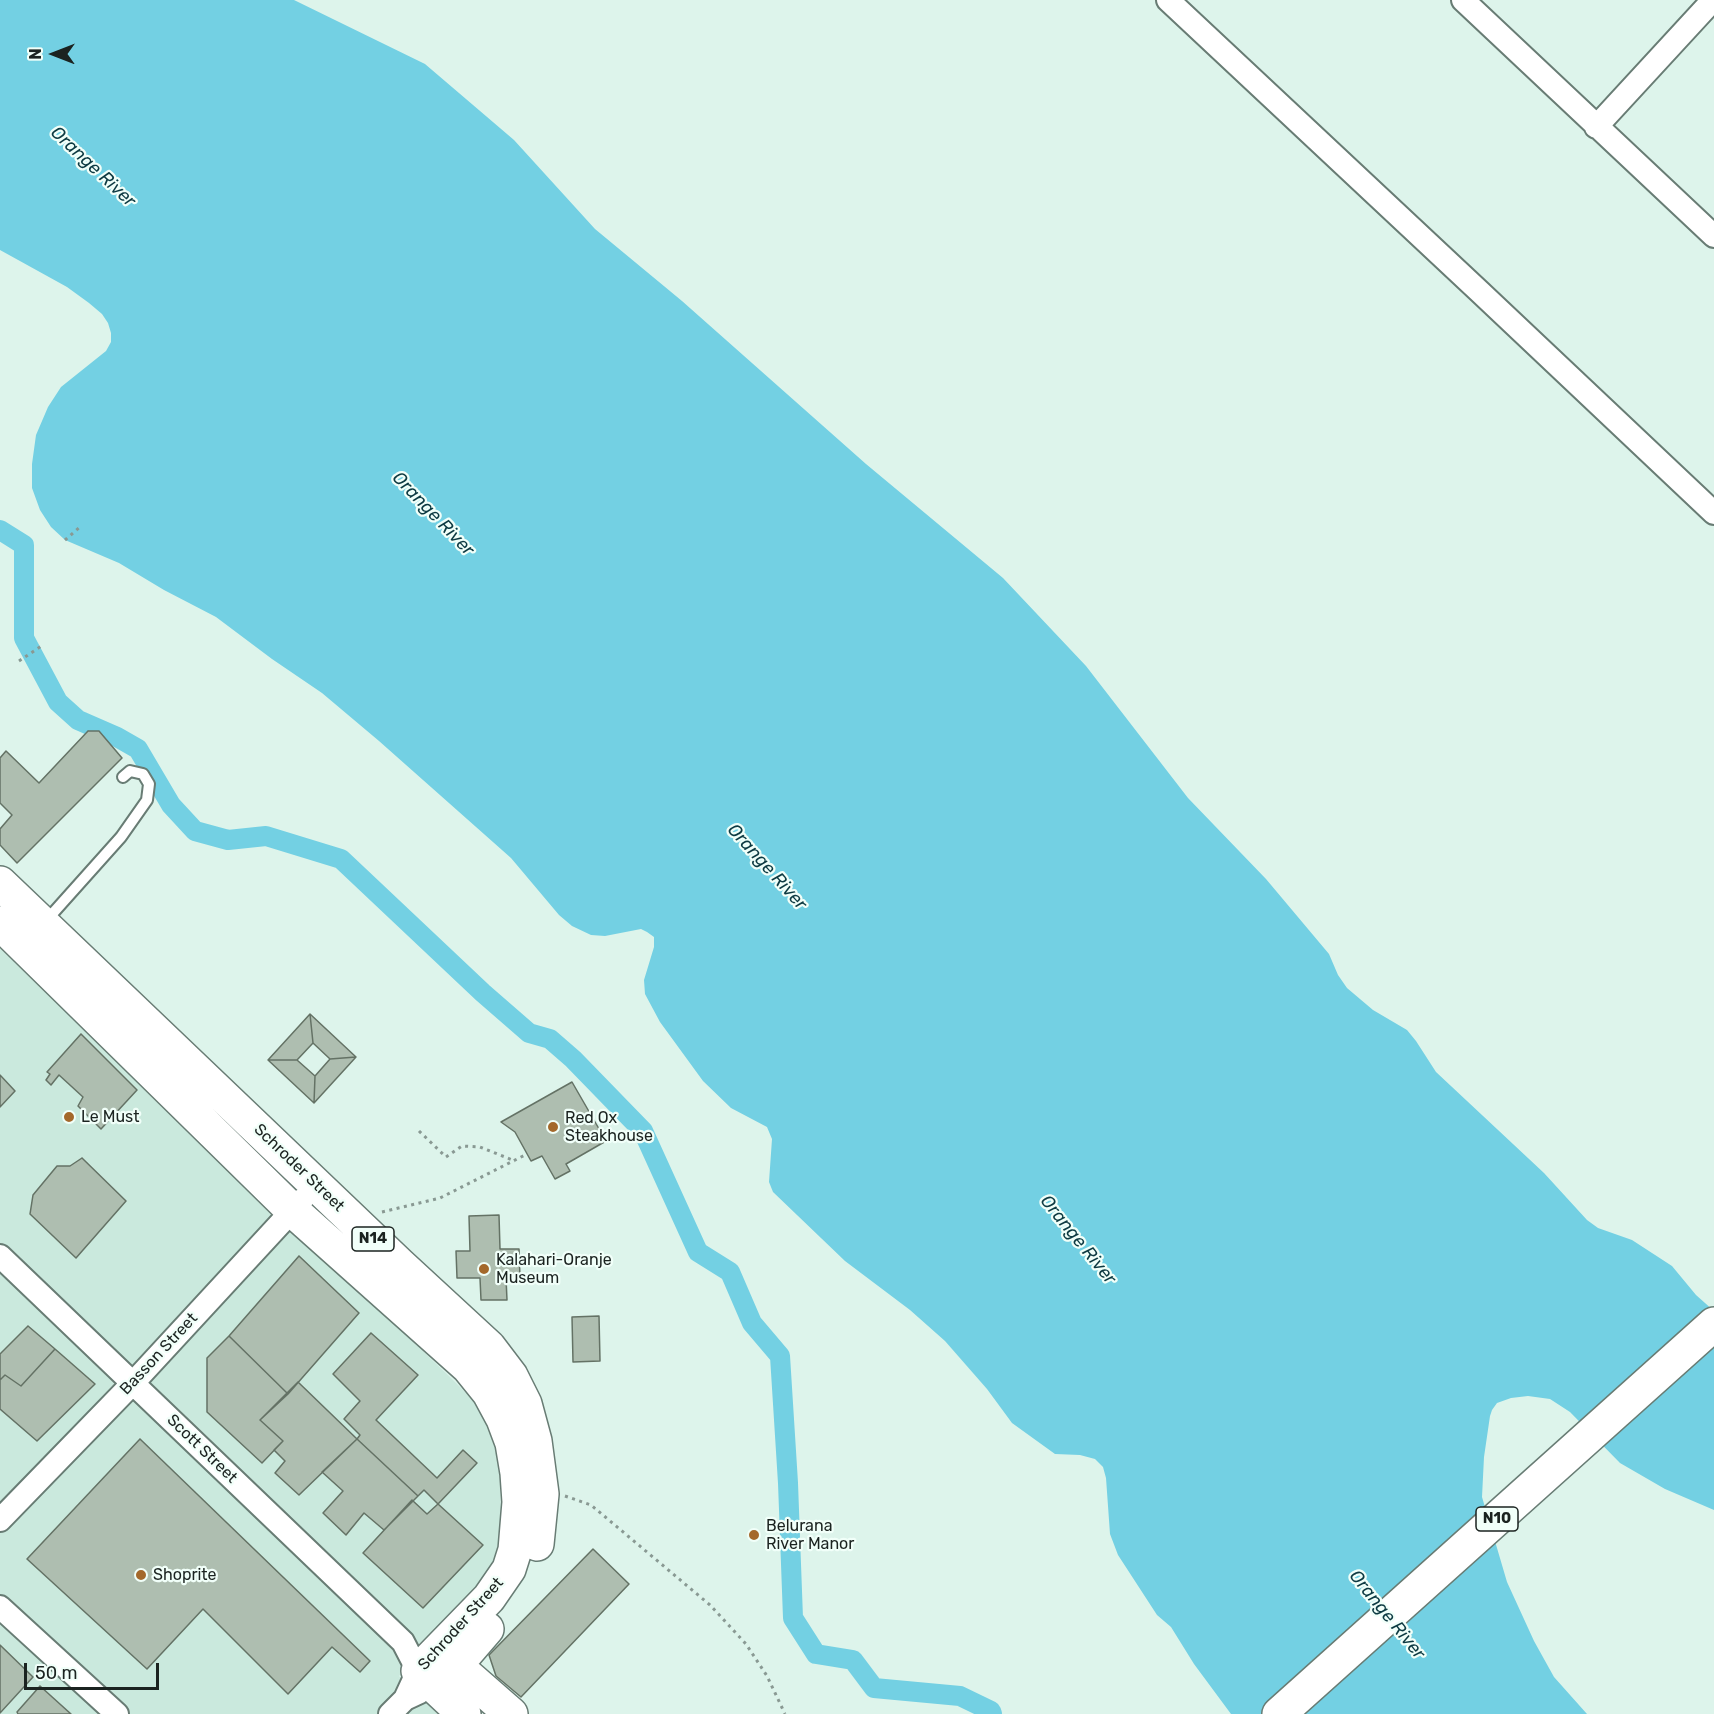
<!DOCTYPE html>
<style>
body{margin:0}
#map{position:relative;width:1714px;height:1714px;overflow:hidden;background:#ddf4eb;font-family:Rubik,sans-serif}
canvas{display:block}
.north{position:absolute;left:24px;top:24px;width:60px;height:60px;-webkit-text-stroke:4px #f1fff9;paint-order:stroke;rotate:270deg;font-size:16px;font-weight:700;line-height:24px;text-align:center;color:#1b2320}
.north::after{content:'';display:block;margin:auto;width:21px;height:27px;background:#1b2320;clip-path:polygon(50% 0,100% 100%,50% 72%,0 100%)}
.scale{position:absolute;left:24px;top:1663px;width:135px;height:27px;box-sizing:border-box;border:3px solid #1b2320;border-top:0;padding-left:8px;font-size:18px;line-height:21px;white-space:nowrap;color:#1b2320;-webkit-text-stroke:4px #f1fff9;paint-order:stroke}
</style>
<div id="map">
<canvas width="1714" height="1714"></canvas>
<div class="north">N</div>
<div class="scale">50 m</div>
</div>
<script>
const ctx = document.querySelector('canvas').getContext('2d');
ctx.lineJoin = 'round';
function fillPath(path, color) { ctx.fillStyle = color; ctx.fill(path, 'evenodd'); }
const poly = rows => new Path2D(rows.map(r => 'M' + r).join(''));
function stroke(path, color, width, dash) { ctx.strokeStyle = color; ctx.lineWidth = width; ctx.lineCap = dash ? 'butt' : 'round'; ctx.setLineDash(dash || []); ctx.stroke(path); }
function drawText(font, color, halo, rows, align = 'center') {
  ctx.font = font + ' Rubik,sans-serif'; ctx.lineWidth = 4.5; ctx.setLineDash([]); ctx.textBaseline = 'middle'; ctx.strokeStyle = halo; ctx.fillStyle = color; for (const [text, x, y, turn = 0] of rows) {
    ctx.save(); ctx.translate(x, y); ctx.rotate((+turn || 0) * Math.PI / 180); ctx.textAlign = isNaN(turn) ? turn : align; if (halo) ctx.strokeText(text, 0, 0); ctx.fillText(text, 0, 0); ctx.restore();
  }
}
const built = poly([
 [0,948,451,1378,476,1403,489,1424,495,1447,500,1479,501,1531,498,1554,487,1579,399,1676,438,1714,0,1714]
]);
const water = poly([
 [0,0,294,0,425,64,514,140,595,229,682,301,866,464,1003,578,1086,666,1188,798,1266,879,1329,954,1338,975,1347,988,1373,1010,1407,1030,1416,1041,1436,1072,1544,1173,1587,1220,1598,1228,1632,1240,1672,1266,1696,1295,1714,1311,1714,1510,1665,1489,1620,1463,1570,1412,1550,1399,1528,1396,1511,1398,1497,1403,1492,1410,1490,1416,1484,1457,1482,1497,1507,1582,1534,1641,1554,1677,1587,1714,1231,1714,1194,1664,1171,1627,1157,1615,1118,1555,1110,1534,1106,1478,1103,1467,1095,1459,1080,1455,1055,1454,1012,1423,987,1389,945,1341,910,1310,845,1261,773,1192,769,1182,772,1139,767,1127,731,1108,703,1081,660,1022,645,994,644,980,654,947,654,937,647,932,641,929,605,936,591,935,572,926,559,915,511,858,379,741,322,693,272,659,216,617,164,590,119,563,65,540,51,527,40,510,32,488,32,464,36,435,48,407,61,387,106,351,111,342,111,333,108,323,102,314,89,303,67,287,0,250]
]);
const canal = poly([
 [0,530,24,545,24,638,58,702,78,720,117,737,138,749,171,805,195,831,228,840,266,836,341,859,483,993,529,1033,550,1039,573,1059,643,1131,698,1252,730,1272,752,1323,780,1356,788,1483,793,1618,816,1654,853,1660,874,1688,960,1696,991,1711,992,1714]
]);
const building = poly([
 [88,731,99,731,122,758,17,863,0,845,0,829,12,815,0,803,0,758,6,751,39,783,88,731],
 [310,1014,313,1043,297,1060,268,1060,310,1014],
 [310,1014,356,1057,330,1059,313,1043,310,1014],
 [81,1034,137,1090,101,1129,78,1106,83,1097,59,1075,51,1085,46,1080,50,1074,47,1072,81,1034],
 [356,1057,314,1103,315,1076,330,1059,356,1057],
 [268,1060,297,1060,315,1076,314,1103,268,1060],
 [0,1075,15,1091,0,1107,0,1075],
 [572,1082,606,1141,566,1164,570,1171,555,1179,542,1156,531,1161,515,1132,501,1122,572,1082],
 [82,1158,126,1201,76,1258,30,1214,33,1195,57,1166,70,1166,82,1158],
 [499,1215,500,1249,519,1249,520,1278,506,1278,507,1300,481,1300,480,1278,457,1278,456,1251,470,1251,469,1216,499,1215],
 [299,1256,359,1313,288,1394,229,1336,299,1256],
 [599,1316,600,1361,573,1362,572,1317,599,1316],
 [28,1326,55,1349,21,1386,5,1375,0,1380,0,1354,28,1326],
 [371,1333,418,1375,376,1420,437,1478,463,1450,477,1463,438,1504,424,1490,418,1496,357,1439,360,1435,344,1419,360,1401,333,1374,371,1333],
 [229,1336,288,1394,260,1420,283,1441,262,1463,207,1412,207,1358,229,1336],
 [55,1349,95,1384,37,1441,0,1409,0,1380,5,1375,21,1386,55,1349],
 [298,1382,357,1439,299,1495,275,1473,285,1461,274,1450,283,1441,260,1420,298,1382],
 [140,1439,370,1661,360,1672,332,1647,288,1694,203,1609,147,1669,27,1559,140,1439],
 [357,1439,418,1496,384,1530,364,1513,346,1535,323,1513,343,1491,322,1472,357,1439],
 [412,1500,427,1514,438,1504,483,1545,423,1608,363,1553,412,1500],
 [593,1549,629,1584,521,1697,496,1676,489,1655,593,1549],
 [0,1645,33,1677,0,1713,0,1645],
 [40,1686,71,1714,18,1714,17,1712,40,1686]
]);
const path = poly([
 [65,540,80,527],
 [19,661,43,645],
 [419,1131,446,1157,462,1146,480,1147,515,1161],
 [382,1212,440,1198,527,1154],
 [565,1496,591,1505,710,1605,746,1644,767,1676,785,1714]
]);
const lane = poly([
 [45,922,121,837,147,800,149,784,143,774,130,771,123,777]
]);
const street = poly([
 [1168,0,1480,292,1714,513],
 [1463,0,1714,236],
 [1596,127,1713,0],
 [0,1256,403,1642,418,1671,405,1699],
 [0,1520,133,1383,302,1200],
 [0,1607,117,1714],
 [390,1714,405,1699,420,1692]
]);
const highway = poly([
 [0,883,399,1264,489,1347,511,1376,525,1404,535,1441,542,1494,537,1544],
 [0,923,292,1210,468,1367,489,1393,503,1419,512,1443,517,1473,519,1502,515,1550,509,1569,489,1598,418,1671,464,1714],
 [439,1651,511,1714],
 [435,1686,456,1665,487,1629],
 [1279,1714,1714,1324]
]);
const markers = [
 [69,1117,6,"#a4682b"],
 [553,1127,6,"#a4682b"],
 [484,1269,6,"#a4682b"],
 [754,1535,6,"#a4682b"],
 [141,1575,6,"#a4682b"]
];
const shields = [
 [373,1239,42],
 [1497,1519,42]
];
const shieldNames = [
 ["N14",373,1239],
 ["N10",1497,1519]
];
const poiNames = [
 ["Le Must",81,1117],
 ["Red Ox",565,1118],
 ["Steakhouse",565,1136],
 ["Kalahari-Oranje",496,1260],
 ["Museum",496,1278],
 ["Belurana",766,1526],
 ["River Manor",766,1544],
 ["Shoprite",153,1575]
];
const streetNames = [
 ["Schroder Street",299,1168,44],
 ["Basson Street",159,1354,-47],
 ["Scott Street",202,1449,44],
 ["Schroder Street",461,1624,-48]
];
const waterNames = [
 ["Orange River",93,167,43],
 ["Orange River",433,514,46],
 ["Orange River",767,867,48],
 ["Orange River",1078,1240,51],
 ["Orange River",1387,1615,51]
];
fillPath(built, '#cae9dd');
fillPath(water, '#73d0e3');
stroke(canal, '#73d0e3', 20);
fillPath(building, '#aebeb0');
stroke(building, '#647265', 1.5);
stroke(lane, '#687c74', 14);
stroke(street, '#687c74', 26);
stroke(highway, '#687c74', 36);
stroke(path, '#899993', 3, [3, 4.5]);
stroke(lane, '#fff', 10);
stroke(street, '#fff', 22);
stroke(highway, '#fff', 33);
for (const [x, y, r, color] of markers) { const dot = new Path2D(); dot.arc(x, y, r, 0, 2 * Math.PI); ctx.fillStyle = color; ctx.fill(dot); stroke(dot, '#f1fff9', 2); }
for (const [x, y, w] of shields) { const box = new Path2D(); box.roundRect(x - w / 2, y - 12, w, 24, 4.5); ctx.fillStyle = '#f1fff9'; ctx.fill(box); stroke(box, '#1b2320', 1.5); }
drawText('bold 15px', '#1b2320', null, shieldNames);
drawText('16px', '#1b2320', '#f1fff9', poiNames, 'left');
drawText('16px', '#1b2320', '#f1fff9', streetNames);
drawText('italic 18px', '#0d3a42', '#f1fff9', waterNames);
</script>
